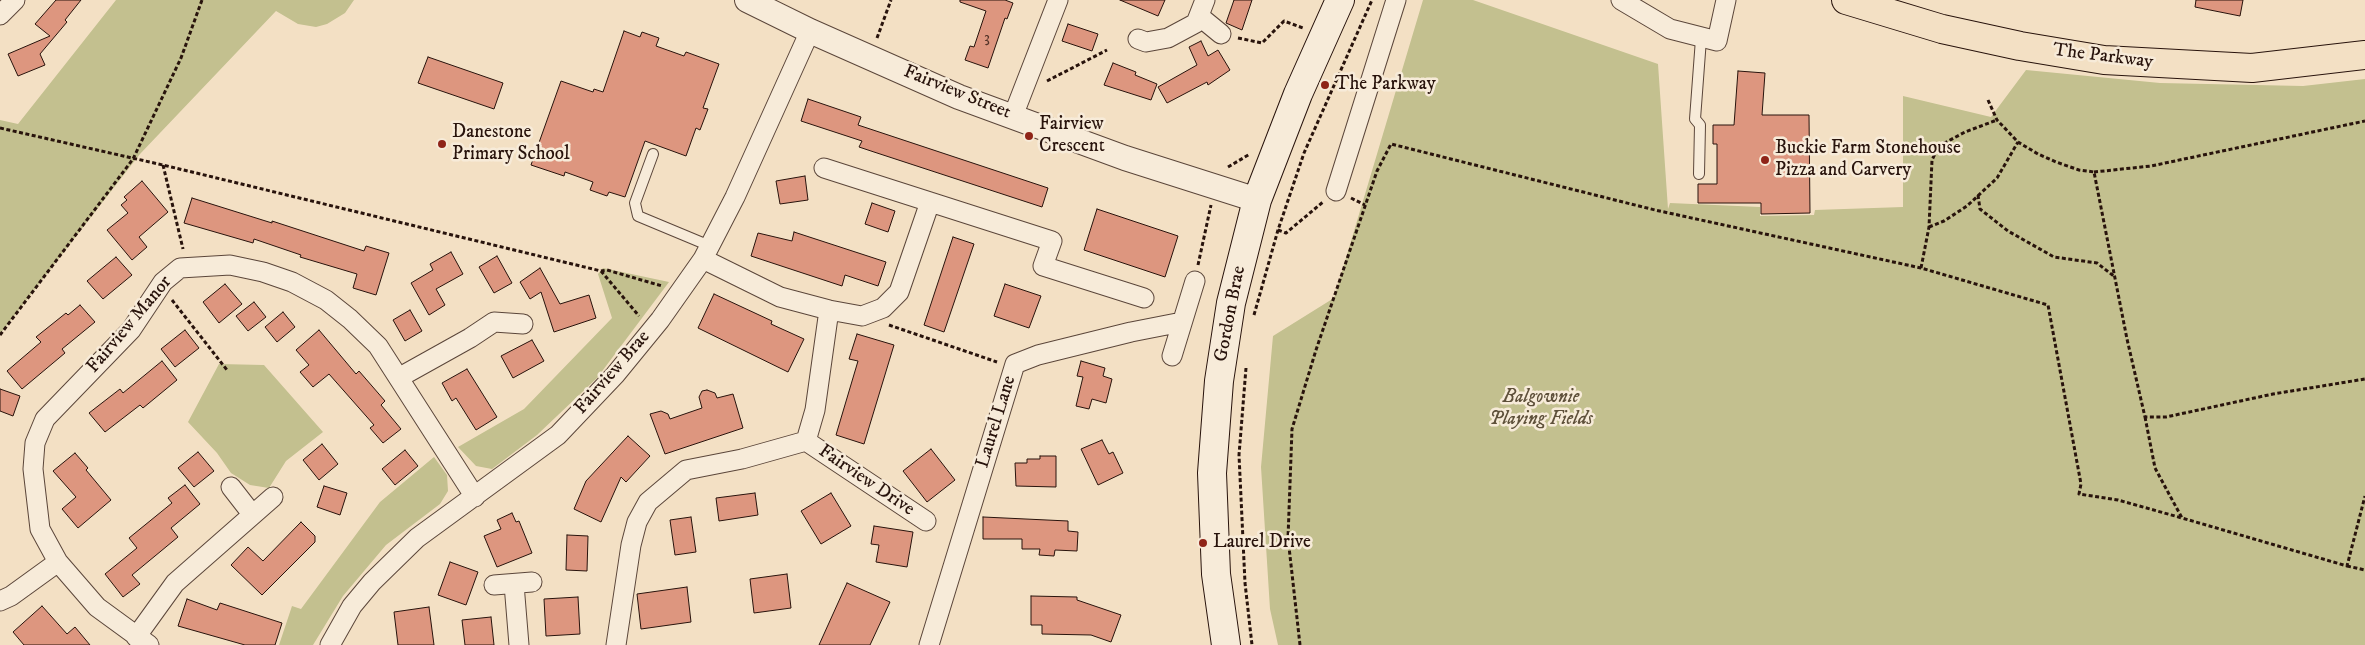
<!DOCTYPE html>
<style>
body{margin:0}
canvas{display:block;background:#f3e0c4}
</style>
<canvas width="2365" height="645"></canvas>
<script>
const ctx = document.querySelector('canvas').getContext('2d');
ctx.lineJoin = 'round';
function fillPath(path, color) { ctx.fillStyle = color; ctx.fill(path, 'evenodd'); }
const poly = rows => new Path2D(rows.map(r => 'M' + r).join(''));
function stroke(path, color, width, dash) { ctx.strokeStyle = color; ctx.lineWidth = width; ctx.lineCap = dash ? 'butt' : 'round'; ctx.setLineDash(dash || []); ctx.stroke(path); }
function drawText(font, color, halo, rows, align = 'center') {
  ctx.font = font + ' "IM FELL DW Pica",serif'; ctx.lineWidth = 5; ctx.setLineDash([]); ctx.textBaseline = 'middle'; ctx.strokeStyle = halo; ctx.fillStyle = color; for (const [text, x, y, turn = 0] of rows) {
    ctx.save(); ctx.translate(x, y); ctx.rotate((+turn || 0) * Math.PI / 180); ctx.textAlign = isNaN(turn) ? turn : align; if (halo) ctx.strokeText(text, 0, 0); ctx.fillText(text, 0, 0); ctx.restore();
  }
}
const green = poly([
 [116,0,354,0,345,13,327,24,316,27,298,24,276,11,140,154,0,334,0,120,18,124],
 [1423,0,1473,0,1658,64,1668,209,1670,203,1760,207,1760,216,1814,215,1815,210,1903,207,1903,96,1991,117,2026,70,2160,83,2303,86,2365,79,2365,645,1278,645,1270,609,1261,467,1273,336,1334,298],
 [603,268,669,282,597,378,537,435,492,469,476,466,458,447,524,409,612,318,598,274],
 [219,364,264,365,323,432,286,461,269,488,250,485,231,473,217,453,188,422],
 [434,457,447,475,448,491,440,504,386,545,343,596,313,645,279,645,292,606,301,609,380,502]
]);
const building = poly([
 [56,0,81,0,65,20,67,22,40,54,45,65,18,76,8,54,50,36,35,24,56,0],
 [960,0,1005,0,1013,3,1007,19,1005,18,988,68,965,60,970,46,974,47,986,11,960,2,960,0],
 [1120,0,1165,0,1158,16,1120,0],
 [1234,0,1252,0,1242,30,1226,23,1234,0],
 [2196,0,2243,0,2240,16,2195,7,2196,0],
 [1068,24,1098,34,1092,51,1062,41,1068,24],
 [624,31,640,37,642,32,659,38,656,46,684,56,686,52,719,64,703,108,708,109,700,130,696,128,686,156,645,141,625,197,609,192,607,196,590,190,593,182,565,172,564,176,531,165,561,81,593,92,594,89,603,92,624,31],
 [1201,41,1208,56,1218,50,1230,70,1208,85,1207,82,1167,103,1158,87,1197,65,1189,47,1201,41],
 [428,57,503,83,494,109,418,83,428,57],
 [1113,63,1136,72,1135,75,1157,84,1151,100,1104,85,1113,63],
 [1738,71,1765,73,1762,115,1809,115,1810,213,1761,214,1761,203,1698,203,1698,184,1717,184,1717,144,1713,144,1713,125,1734,125,1738,71],
 [808,99,861,117,858,125,1048,188,1042,207,874,152,859,147,862,141,801,121,808,99],
 [805,176,808,200,780,204,776,181,805,176],
 [142,181,168,212,139,237,147,247,132,260,107,230,128,213,121,205,127,200,124,197,142,181],
 [192,198,272,223,272,221,364,251,366,246,389,253,376,295,353,288,357,274,300,257,301,255,254,239,253,243,184,223,192,198],
 [872,203,895,211,888,232,865,224,872,203],
 [1097,209,1178,236,1165,277,1084,250,1097,209],
 [794,232,886,262,878,286,845,275,842,286,751,256,758,233,792,241,794,232],
 [953,237,974,244,944,332,924,325,953,237],
 [451,252,463,274,436,289,445,305,429,315,411,283,433,270,430,264,451,252],
 [497,256,512,283,494,293,479,267,497,256],
 [116,257,132,275,103,299,87,281,116,257],
 [540,268,560,304,589,295,596,318,554,332,541,292,530,299,520,282,540,268],
 [225,284,242,304,219,323,203,302,225,284],
 [1005,284,1041,296,1029,328,994,316,1005,284],
 [714,294,772,321,771,324,804,339,788,372,698,328,714,294],
 [254,302,266,317,248,331,236,316,254,302],
 [80,305,95,322,62,349,65,353,22,389,7,371,41,342,36,337,66,313,68,315,80,305],
 [410,310,422,331,405,341,393,320,410,310],
 [283,312,295,327,277,342,265,327,283,312],
 [185,330,199,348,175,367,161,349,185,330],
 [319,330,356,374,359,371,385,401,381,405,401,429,383,443,370,428,374,425,329,374,313,387,300,372,309,365,296,350,319,330],
 [857,334,894,345,864,444,836,435,858,361,849,359,857,334],
 [532,340,544,361,513,378,501,356,532,340],
 [162,361,177,380,143,408,140,405,105,432,89,413,120,389,123,393,162,361],
 [1081,361,1105,368,1103,376,1112,379,1106,403,1092,399,1089,409,1076,406,1083,377,1077,376,1081,361],
 [467,369,497,417,476,430,456,398,452,401,442,383,467,369],
 [0,389,20,396,13,416,0,411,0,389],
 [707,390,715,393,717,398,733,394,743,428,665,454,650,414,661,411,668,414,670,419,702,408,699,397,702,391,707,390],
 [628,436,650,456,626,482,621,477,601,522,574,509,586,481,628,436],
 [1102,440,1109,454,1113,452,1123,473,1098,485,1081,449,1102,440],
 [322,444,338,464,319,480,303,460,322,444],
 [931,449,955,480,927,502,903,471,931,449],
 [405,450,418,466,395,485,382,469,405,450],
 [198,452,214,471,194,487,178,468,198,452],
 [75,453,88,468,86,470,111,500,78,528,62,509,76,497,53,471,75,453],
 [1040,456,1056,456,1056,487,1016,486,1015,463,1027,463,1027,459,1040,459,1040,456],
 [185,485,200,504,171,528,178,537,132,575,140,584,123,597,105,574,137,548,129,538,172,503,168,498,185,485],
 [324,486,347,493,340,515,317,507,324,486],
 [755,493,758,515,719,521,716,498,755,493],
 [831,493,851,526,821,544,801,511,831,493],
 [512,513,516,522,519,521,532,553,497,567,484,536,501,529,497,520,512,513],
 [691,517,696,552,675,555,670,520,691,517],
 [983,517,1068,521,1068,531,1078,532,1077,551,1055,550,1054,556,1039,555,1040,549,1022,549,1022,539,983,539,983,517],
 [301,522,315,536,315,542,262,595,231,565,248,547,263,561,301,522],
 [874,526,913,532,907,567,876,562,879,545,871,544,874,526],
 [567,535,588,536,587,571,566,570,567,535],
 [450,562,478,572,466,605,438,595,450,562],
 [787,574,791,608,754,613,750,579,787,574],
 [847,583,890,602,870,645,819,645,847,583],
 [687,587,691,622,641,629,637,594,687,587],
 [1031,596,1077,597,1077,600,1121,615,1111,642,1091,635,1042,634,1042,625,1031,625,1031,596],
 [578,597,580,634,546,636,544,599,578,597],
 [187,599,217,610,220,603,282,623,275,645,245,645,178,626,187,599],
 [42,606,67,634,75,627,90,645,24,645,13,632,42,606],
 [429,607,434,645,398,645,394,612,429,607],
 [491,617,494,645,465,645,462,620,491,617]
]);
const path = poly([
 [877,38,891,0],
 [1238,38,1262,43,1284,21,1303,28],
 [1047,81,1107,50],
 [1988,100,1997,120,2018,142,2038,154,2056,162,2079,170,2094,172,2127,339,2145,417,2166,417,2273,394,2365,379],
 [0,128,163,165,601,271,607,270,662,286],
 [1899,146,1939,146,1965,132,1997,120],
 [163,165,183,249],
 [1228,167,1250,154],
 [2094,172,2151,166,2365,121],
 [1978,195,1980,209,2008,231,2054,257,2097,263,2115,277],
 [1351,198,1365,205],
 [1929,227,1944,221,1967,206,1997,178,2018,142],
 [1278,230,1286,233,1323,202],
 [1198,265,1211,205],
 [1921,268,1929,227,1932,160,1939,146],
 [601,271,639,316],
 [172,300,227,370],
 [1254,315,1278,230,1304,153,1372,0],
 [889,325,997,362],
 [0,335,133,159,181,58,202,0],
 [1246,368,1239,455,1245,583,1252,645],
 [2145,417,2155,468,2182,518,2347,566,2365,496],
 [2347,566,2365,570],
 [1300,645,1288,538,1292,429,1316,350,1377,171,1391,144,1655,210,1921,268,2048,305,2081,484,2079,494,2118,500,2182,518]
]);
const service = poly([
 [653,154,635,203,638,216,710,246],
 [1699,174,1700,125,1695,119,1701,39]
]);
const minor = poly([
 [1621,0,1670,29,1717,41,1726,0],
 [0,15,15,0],
 [1199,16,1221,34],
 [1138,39,1146,42,1168,38,1196,23,1205,0],
 [1013,116,1058,0],
 [824,168,1052,241,1043,266,1144,298],
 [1336,191,1396,0],
 [703,259,780,297,829,310,862,316,883,308,899,292,930,202],
 [1172,356,1195,281],
 [400,377,470,338,494,322,523,324],
 [806,441,926,521],
 [231,487,252,514],
 [514,584,519,645],
 [494,585,532,582],
 [0,601,11,596,58,562],
 [136,637,175,583,273,497],
 [149,645,97,607,58,562,40,529,33,469,35,443,45,419,131,330,163,282,180,268,230,265,263,272,292,282,326,300,350,319,378,346,475,497],
 [330,645,352,606,372,582,417,538,558,435,615,375,660,320,703,259,735,197,810,31],
 [616,645,631,545,637,522,648,502,686,470,742,459,806,441,815,410,829,310],
 [929,645,1015,364,1038,355,1131,332,1182,322]
]);
const tertiary = poly([
 [747,0,810,31,959,97,1125,158,1257,200]
]);
const secondary = poly([
 [1226,645,1216,574,1212,473,1219,381,1231,303,1257,200,1298,94,1340,0]
]);
const primary = poly([
 [1846,0,1942,29,2020,46,2104,60,2252,68,2365,55]
]);
const markers = [
 [1325,85,5,"#8f2418"],
 [1029,136,5,"#8f2418"],
 [442,144,5,"#8f2418"],
 [1765,160,5,"#8f2418"],
 [1203,543,5,"#8f2418"]
];
const numberNames = [
 ["3",987,39]
];
const streetNames = [
 ["The Parkway",2103,57,7],
 ["Fairview Street",957,93,22],
 ["Gordon Brae",1231,314,-79],
 ["Fairview Manor",130,325,-50],
 ["Fairview Brae",613,373,-49],
 ["Laurel Lane",997,422,-73],
 ["Fairview Drive",866,481,34]
];
const poiNames = [
 ["The Parkway",1335,85],
 ["Fairview",1039,125],
 ["Crescent",1039,147],
 ["Danestone",452,133],
 ["Primary School",452,155],
 ["Buckie Farm Stonehouse",1775,149],
 ["Pizza and Carvery",1775,171],
 ["Laurel Drive",1213,543]
];
const parkNames = [
 ["Balgownie",1541,398],
 ["Playing Fields",1541,420]
];
fillPath(green, '#c3c08f');
fillPath(building, '#dd967f');
stroke(building, '#28130c', 1);
stroke(service, '#5b463a', 12);
stroke(minor, '#5b463a', 21);
stroke(tertiary, '#5b463a', 26);
stroke(secondary, '#28130c', 30);
stroke(primary, '#28130c', 30);
stroke(path, '#28130c', 3, [4, 2.5]);
stroke(service, '#f7ebd9', 10);
stroke(minor, '#f7ebd9', 19);
stroke(tertiary, '#f7ebd9', 24);
stroke(secondary, '#f7ebd9', 28);
stroke(primary, '#f3e0c4', 28);
for (const [x, y, r, color] of markers) { const dot = new Path2D(); dot.arc(x, y, r, 0, 2 * Math.PI); ctx.fillStyle = color; ctx.fill(dot); stroke(dot, '#f7ebd9', 2); }
drawText('16px', '#553429', null, numberNames);
drawText('19px', '#28130c', '#f7ebd9', streetNames);
drawText('19px', '#28130c', '#f7ebd9', poiNames, 'left');
drawText('italic 19px', '#5e503a', '#f7ebd9', parkNames);
</script>
